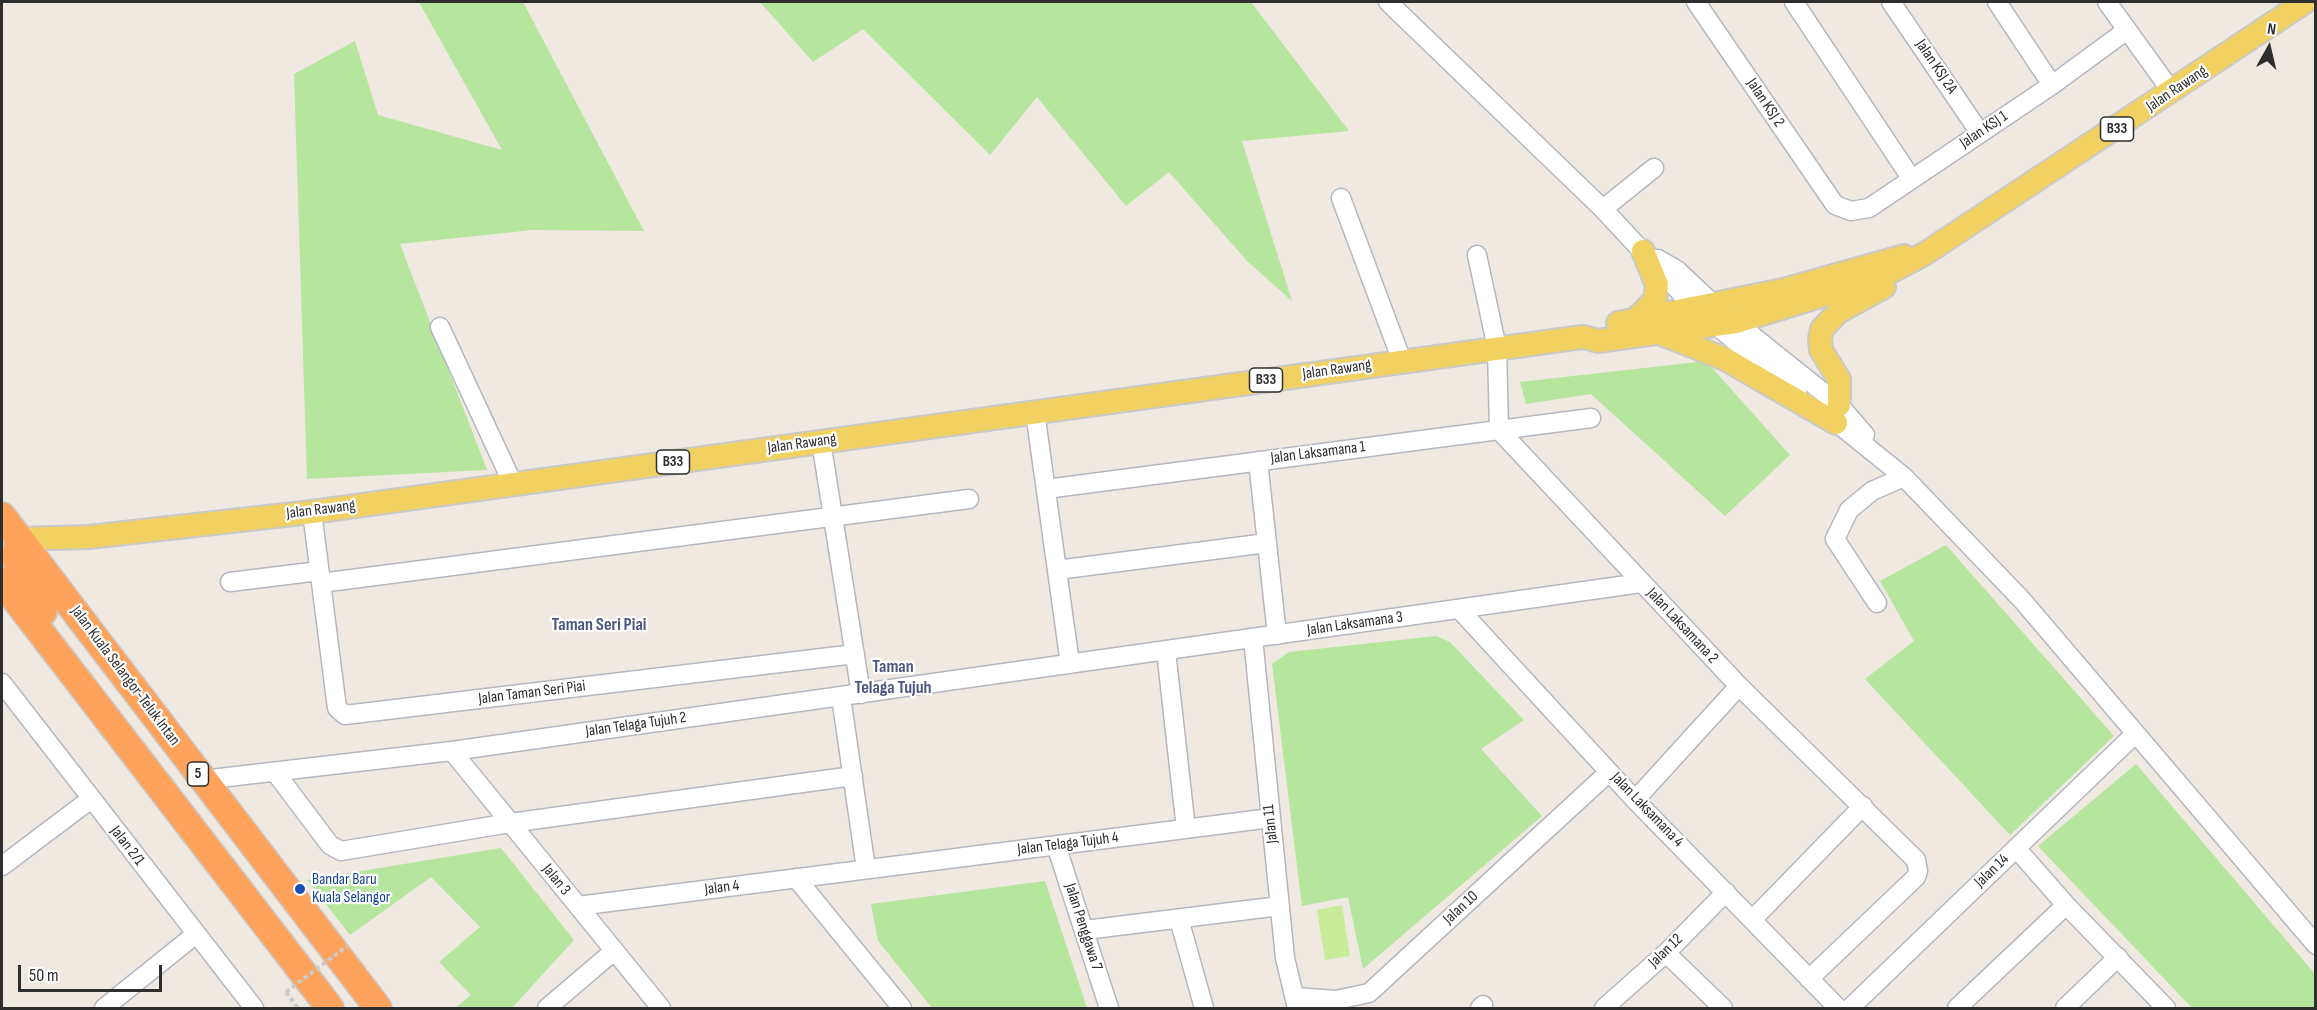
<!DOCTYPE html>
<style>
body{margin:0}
#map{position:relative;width:2317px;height:1010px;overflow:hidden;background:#efe9e1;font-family:"Sofia Sans Condensed",sans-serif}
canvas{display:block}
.frame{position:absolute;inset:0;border:3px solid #2e2e2e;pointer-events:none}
.north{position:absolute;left:2239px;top:18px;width:60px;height:60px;-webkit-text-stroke:4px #fff;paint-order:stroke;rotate:8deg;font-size:16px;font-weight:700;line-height:24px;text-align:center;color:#2e2e2e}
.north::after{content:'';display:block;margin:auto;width:21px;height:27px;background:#2e2e2e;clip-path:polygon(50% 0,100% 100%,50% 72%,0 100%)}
.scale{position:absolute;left:18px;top:965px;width:144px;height:27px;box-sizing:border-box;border:3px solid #2e2e2e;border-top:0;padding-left:8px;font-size:18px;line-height:21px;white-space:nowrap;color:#2e2e2e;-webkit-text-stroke:4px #fff;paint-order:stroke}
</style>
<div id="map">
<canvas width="2317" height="1010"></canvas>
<div class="frame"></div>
<div class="north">N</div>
<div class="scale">50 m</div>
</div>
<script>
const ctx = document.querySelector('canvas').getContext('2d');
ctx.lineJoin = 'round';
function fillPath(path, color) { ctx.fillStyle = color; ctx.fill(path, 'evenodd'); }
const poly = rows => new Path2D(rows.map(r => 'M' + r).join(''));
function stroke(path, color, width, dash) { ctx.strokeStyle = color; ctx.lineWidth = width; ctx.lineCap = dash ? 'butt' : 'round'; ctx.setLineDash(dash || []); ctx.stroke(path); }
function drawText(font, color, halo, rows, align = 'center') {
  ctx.font = font + ' "Sofia Sans Condensed",sans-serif'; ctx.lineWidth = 4.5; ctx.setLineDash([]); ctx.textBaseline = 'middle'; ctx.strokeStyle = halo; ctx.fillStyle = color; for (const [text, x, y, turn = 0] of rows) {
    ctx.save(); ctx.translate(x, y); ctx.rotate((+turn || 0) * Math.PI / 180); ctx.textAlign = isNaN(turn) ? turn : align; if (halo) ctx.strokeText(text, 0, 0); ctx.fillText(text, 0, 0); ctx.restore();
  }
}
const green = poly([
 [419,2,523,2,644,231,532,230,400,244,487,470,307,479,294,74,355,41,378,115,502,150],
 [760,2,1251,2,1349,131,1242,141,1292,301,1247,261,1169,172,1126,206,1037,97,990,155,863,29,813,62],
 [1706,361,1790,455,1725,516,1591,394,1526,404,1520,382],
 [1946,545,2114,736,2010,835,1865,679,1914,641,1880,581],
 [1436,636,1450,642,1524,720,1481,749,1542,816,1363,969,1348,897,1302,906,1272,664,1289,652],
 [2136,764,2315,974,2315,1008,2192,1008,2038,846],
 [501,848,574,940,512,1008,455,1008,471,995,439,962,480,927,431,877,350,935,307,880],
 [1045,881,1087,1008,932,1008,878,941,871,904]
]);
const pitch = poly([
 [1342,905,1350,956,1325,960,1317,910]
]);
const path = poly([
 [286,992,298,1008]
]);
const minor = poly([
 [1388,2,1603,209,1695,308,1797,392],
 [1696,2,1835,205,1851,211,1869,208,2052,85,2127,30],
 [1794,2,1911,178],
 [1891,2,1980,133],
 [1997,2,2052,85],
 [2107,2,2172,92],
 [1341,198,1402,361],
 [1603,209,1654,168],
 [1477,255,1497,348,1499,430,1739,686,1916,860,1918,871,1916,877,1809,979],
 [1658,259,1677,270,1714,305,1839,405,1865,435],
 [440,327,513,484],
 [1035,412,1070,664],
 [1826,414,1904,477,2022,600,2316,945],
 [821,441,861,694],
 [1258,461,1277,635],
 [1046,489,1591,418],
 [312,512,337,708,345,715,855,654],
 [1057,570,1267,543],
 [230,582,319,571],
 [321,583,969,499],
 [1877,603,1835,539,1849,510,1872,491,1904,477],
 [1459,609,1635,800,1838,1008],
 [1253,638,1285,958,1297,1008],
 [1166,651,1186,829],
 [2,683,254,1008],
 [841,697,866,869],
 [452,751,661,1008],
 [275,772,330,845,341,851,510,823,853,776],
 [202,780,452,751,1641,583],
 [1635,800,1739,686],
 [1056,845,1109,1008],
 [2016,848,2066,905,2166,1008],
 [2,866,91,799],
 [796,878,902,1008],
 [578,906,1271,818],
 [1179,919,1204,1008],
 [1752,920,1863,806],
 [1085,930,1280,906],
 [1666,953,1723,1008],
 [1295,997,1336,1000,1369,993,1609,772],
 [104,1008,196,934],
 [547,1008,614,951],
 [1480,1008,1483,1005],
 [1604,1008,1666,953,1726,892],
 [1850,1008,2135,734],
 [1957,1008,2066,905],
 [2065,1008,2118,957]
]);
const major = poly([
 [1635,320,1655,300,1657,285,1643,251],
 [1618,323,1783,290,1904,256],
 [1664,335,1725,359,1836,423],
 [1839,405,1839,379,1821,350,1820,339,1822,329,1838,312,1884,287],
 [19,539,89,537,312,512,1575,338,1584,337,1598,341,1736,322,1879,278,1926,253,2305,2]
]);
const highway = poly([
 [2,516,378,1008],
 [19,539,16,556,19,570,43,612],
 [2,582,330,1008]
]);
const pathBridge = poly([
 [286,992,347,946]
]);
const markers = [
 [300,889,6,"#1a4fb4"]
];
const shields = [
 [2117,129,33],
 [1266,380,33],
 [673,462,33],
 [198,774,21]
];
const shieldNames = [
 ["B33",2117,129],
 ["B33",1266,380],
 ["B33",673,462],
 ["5",198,774]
];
const streetNames = [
 ["Jalan KSJ 2A",1936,67,56],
 ["Jalan Rawang",2177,89,-34],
 ["Jalan KSJ 2",1765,103,56],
 ["Jalan KSJ 1",1984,130,-34],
 ["Jalan Rawang",1337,370,-8],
 ["Jalan Rawang",802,444,-8],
 ["Jalan Laksamana 1",1318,453,-7],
 ["Jalan Rawang",321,510,-7],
 ["Jalan Laksamana 3",1355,624,-8],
 ["Jalan Laksamana 2",1682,626,47],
 ["Jalan Kuala Selangor-Teluk Intan",125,676,53],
 ["Jalan Taman Seri Piai",532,693,-7],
 ["Jalan Telaga Tujuh 2",636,725,-8],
 ["Jalan Laksamana 4",1647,810,46],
 ["Jalan 11",1271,824,-96],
 ["Jalan Telaga Tujuh 4",1068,844,-7],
 ["Jalan 2/1",127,846,52],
 ["Jalan 14",1992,871,-44],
 ["Jalan 3",556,880,51],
 ["Jalan 4",722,888,-7],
 ["Jalan 10",1461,908,-43],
 ["Jalan Penggawa 7",1083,927,72],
 ["Jalan 12",1666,951,-44]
];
const transitNames = [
 ["Bandar Baru",312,880],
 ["Kuala Selangor",312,898]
];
const neighbourhoodNames = [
 ["Taman Seri Piai",599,625],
 ["Taman",893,667],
 ["Telaga Tujuh",893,688]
];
fillPath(green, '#b6e59e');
fillPath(pitch, '#c9ec9a');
stroke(minor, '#b4b7c1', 21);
stroke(major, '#c9c9c9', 26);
stroke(highway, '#c9c9c9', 30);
stroke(path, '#c9c9c9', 4, [4.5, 3]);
stroke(minor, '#fff', 18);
stroke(major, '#f2d163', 22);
stroke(highway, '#ffa35c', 27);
stroke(pathBridge, '#c9c9c9', 4, [4.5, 3]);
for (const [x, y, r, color] of markers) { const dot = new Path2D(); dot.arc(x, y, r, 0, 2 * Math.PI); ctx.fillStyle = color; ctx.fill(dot); stroke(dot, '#fff', 2); }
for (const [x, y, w] of shields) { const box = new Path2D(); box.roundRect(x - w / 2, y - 12, w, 24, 4.5); ctx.fillStyle = '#fff'; ctx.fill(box); stroke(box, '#2e2e2e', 1.5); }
drawText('bold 15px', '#2e2e2e', null, shieldNames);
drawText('16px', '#2e2e2e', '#fff', streetNames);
drawText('16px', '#164399', '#fff', transitNames, 'left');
drawText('bold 18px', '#4d5680', '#fff', neighbourhoodNames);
</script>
